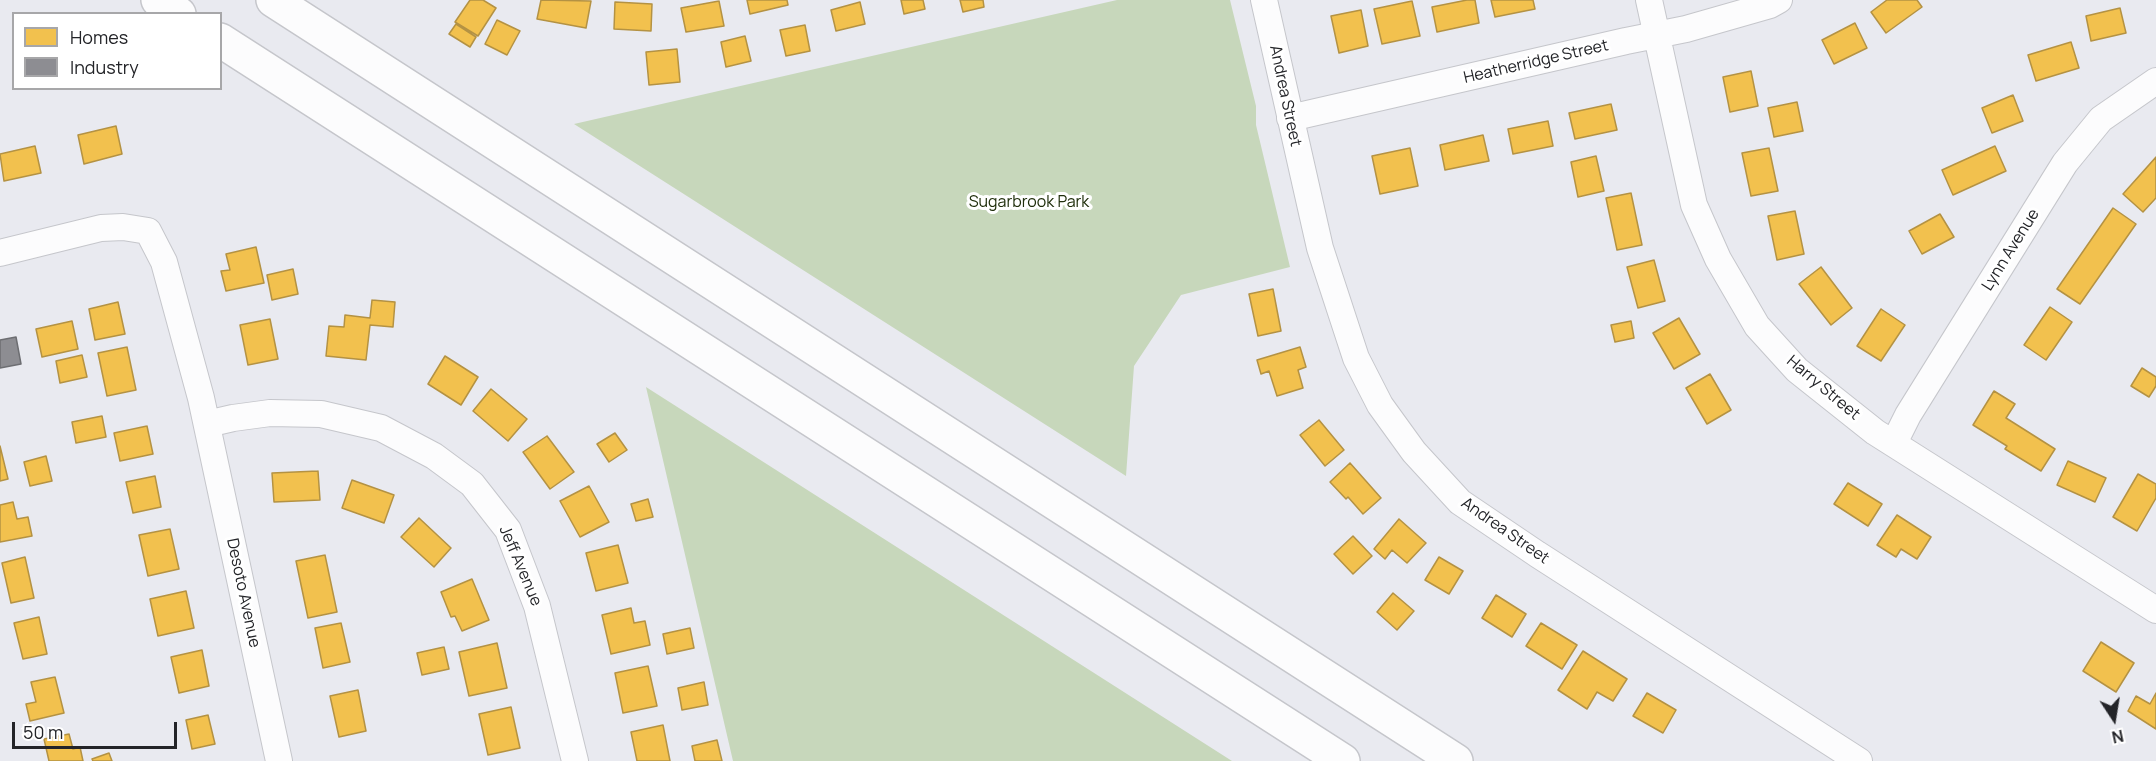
<!DOCTYPE html>
<style>
body{margin:0}
#map{position:relative;width:2156px;height:761px;overflow:hidden;background:#e9eaf0;font-family:Manrope,sans-serif}
canvas{display:block}
.legend{position:absolute;left:12px;top:12px;width:210px;height:78px;box-sizing:border-box;background:#fff;border:2px solid #a7a7a9;margin:0;padding:8px 10px;list-style:none;font-size:18px;color:#232428}
.legend li{display:flex;align-items:center;gap:12px;height:30px}
.legend b{width:30px;border:2px solid #a7a7a9}
.north{position:absolute;left:2084px;top:689px;width:60px;height:60px;-webkit-text-stroke:4px #fff;paint-order:stroke;rotate:168deg;font-size:16px;font-weight:700;line-height:24px;text-align:center;color:#232428}
.north::after{content:'';display:block;margin:auto;width:21px;height:27px;background:#232428;clip-path:polygon(50% 0,100% 100%,50% 72%,0 100%)}
.scale{position:absolute;left:12px;top:722px;width:165px;height:27px;box-sizing:border-box;border:3px solid #232428;border-top:0;padding-left:8px;font-size:18px;line-height:21px;white-space:nowrap;color:#232428;-webkit-text-stroke:4px #fff;paint-order:stroke}
</style>
<div id="map">
<canvas width="2156" height="761"></canvas>
<ul class="legend">
<li><b style="height:16px;background:#f2c14e"></b>Homes</li>
<li><b style="height:16px;background:#8d8d92"></b>Industry</li>
</ul>
<div class="north">N</div>
<div class="scale">50 m</div>
</div>
<script>
const ctx = document.querySelector('canvas').getContext('2d');
ctx.lineJoin = 'round';
function fillPath(path, color) { ctx.fillStyle = color; ctx.fill(path, 'evenodd'); }
const poly = rows => new Path2D(rows.map(r => 'M' + r).join(''));
function stroke(path, color, width, dash) { ctx.strokeStyle = color; ctx.lineWidth = width; ctx.lineCap = dash ? 'butt' : 'round'; ctx.setLineDash(dash || []); ctx.stroke(path); }
function drawText(font, color, halo, rows, align = 'center') {
  ctx.font = font + ' Manrope,sans-serif'; ctx.lineWidth = 6; ctx.setLineDash([]); ctx.textBaseline = 'middle'; ctx.strokeStyle = halo; ctx.fillStyle = color; for (const [text, x, y, turn = 0] of rows) {
    ctx.save(); ctx.translate(x, y); ctx.rotate((+turn || 0) * Math.PI / 180); ctx.textAlign = isNaN(turn) ? turn : align; if (halo) ctx.strokeText(text, 0, 0); ctx.fillText(text, 0, 0); ctx.restore();
  }
}
const green = poly([
 [1117,0,1230,0,1256,106,1256,125,1290,267,1181,295,1134,366,1126,476,574,124],
 [646,387,1232,761,733,761]
]);
const homes = poly([
 [470,0,483,0,496,8,478,36,455,22,470,0],
 [541,0,591,1,586,28,537,19,541,0],
 [747,0,787,0,788,5,750,14,747,0],
 [901,0,923,0,925,9,904,14,901,0],
 [960,0,983,0,984,7,963,12,960,0],
 [1467,0,1475,0,1479,23,1437,32,1432,7,1467,0],
 [1491,0,1533,0,1535,9,1495,17,1491,0],
 [1887,0,1917,0,1922,7,1886,33,1871,12,1887,0],
 [719,1,724,26,686,32,681,8,719,1],
 [1412,1,1420,36,1382,44,1374,9,1412,1],
 [615,2,652,4,651,31,614,29,615,2],
 [860,2,865,24,836,31,831,10,860,2],
 [2120,8,2126,33,2091,41,2086,16,2120,8],
 [1361,10,1368,46,1339,53,1331,16,1361,10],
 [497,20,520,31,507,55,485,44,497,20],
 [1855,23,1867,48,1834,64,1822,40,1855,23],
 [456,24,476,37,470,47,449,34,456,24],
 [805,25,810,51,786,56,780,30,805,25],
 [745,36,751,61,726,67,721,42,745,36],
 [2071,42,2079,68,2036,81,2028,55,2071,42],
 [677,49,680,82,649,85,646,52,677,49],
 [1751,71,1758,106,1730,112,1723,77,1751,71],
 [2013,95,2023,121,1992,133,1982,108,2013,95],
 [1797,102,1803,131,1774,137,1768,108,1797,102],
 [1611,104,1617,130,1575,139,1569,113,1611,104],
 [1548,121,1553,146,1513,154,1508,129,1548,121],
 [116,126,122,154,84,164,78,135,116,126],
 [1483,135,1489,161,1445,170,1440,145,1483,135],
 [35,146,41,173,4,181,0,154,35,146],
 [1995,146,2006,171,1953,195,1942,170,1995,146],
 [1410,148,1418,186,1380,194,1372,156,1410,148],
 [1769,148,1778,191,1751,196,1742,153,1769,148],
 [1596,156,1604,191,1578,197,1571,162,1596,156],
 [2156,157,2156,198,2143,212,2123,194,2156,157],
 [1631,193,1642,245,1617,250,1606,198,1631,193],
 [2113,208,2136,224,2080,304,2057,289,2113,208],
 [1795,211,1804,254,1777,260,1768,216,1795,211],
 [1940,214,1954,237,1922,254,1909,231,1940,214],
 [256,247,264,283,226,291,221,271,230,270,226,254,256,247],
 [1654,260,1665,301,1638,308,1627,267,1654,260],
 [1821,267,1852,308,1831,325,1799,284,1821,267],
 [293,269,298,294,272,300,267,275,293,269],
 [1273,289,1281,331,1258,336,1249,294,1273,289],
 [372,300,395,302,393,327,370,325,366,360,326,356,329,326,344,327,345,315,370,318,372,300],
 [118,302,125,334,95,340,89,309,118,302],
 [2050,307,2072,322,2046,360,2024,345,2050,307],
 [1881,309,1905,325,1881,361,1857,346,1881,309],
 [1679,318,1700,354,1674,369,1653,333,1679,318],
 [270,319,278,359,248,365,240,325,270,319],
 [72,321,78,349,42,357,36,329,72,321],
 [1631,321,1634,338,1615,342,1611,325,1631,321],
 [127,347,136,390,107,396,98,353,127,347],
 [1300,347,1306,367,1298,370,1303,388,1277,396,1269,371,1261,374,1257,360,1300,347],
 [82,355,87,377,60,383,56,361,82,355],
 [445,356,478,377,461,405,428,384,445,356],
 [2142,368,2156,377,2156,386,2149,397,2131,386,2142,368],
 [1710,374,1731,410,1707,424,1686,388,1710,374],
 [491,389,527,419,508,441,473,411,491,389],
 [1994,391,2015,404,2006,418,2055,449,2041,471,2005,449,2007,446,1973,425,1994,391],
 [102,416,106,437,76,443,72,422,102,416],
 [1319,420,1344,450,1325,466,1300,435,1319,420],
 [147,426,153,454,120,461,114,433,147,426],
 [615,433,627,450,609,462,597,444,615,433],
 [547,436,574,472,550,489,523,452,547,436],
 [0,446,8,479,0,481,0,446],
 [46,456,52,481,30,486,24,462,46,456],
 [2068,461,2106,478,2095,502,2057,485,2068,461],
 [1350,463,1381,498,1363,514,1348,497,1346,499,1330,482,1350,463],
 [318,471,320,500,274,502,272,473,318,471],
 [2138,474,2156,484,2156,498,2137,531,2113,517,2138,474],
 [155,476,161,507,133,513,126,482,155,476],
 [352,480,394,495,384,523,342,508,352,480],
 [1848,483,1882,504,1868,526,1834,504,1848,483],
 [589,486,609,522,580,537,560,501,589,486],
 [648,499,653,517,636,521,631,504,648,499],
 [13,502,17,519,28,517,32,536,0,542,0,505,13,502],
 [1897,515,1931,537,1917,559,1901,549,1896,557,1877,545,1897,515],
 [419,518,451,548,434,567,401,537,419,518],
 [1399,519,1426,543,1407,563,1392,550,1385,559,1374,549,1399,519],
 [170,529,179,569,148,576,139,535,170,529],
 [1353,536,1372,556,1353,574,1334,554,1353,536],
 [618,545,628,583,596,591,586,553,618,545],
 [325,555,337,612,308,618,296,561,325,555],
 [25,557,34,598,11,603,2,563,25,557],
 [1439,557,1463,571,1449,594,1425,580,1439,557],
 [472,579,489,620,462,631,455,616,451,617,441,592,472,579],
 [186,591,194,628,158,636,150,599,186,591],
 [1393,593,1414,611,1397,630,1377,612,1393,593],
 [1496,595,1526,614,1512,637,1482,618,1496,595],
 [631,608,634,623,645,621,650,645,611,654,602,615,631,608],
 [39,617,47,654,23,659,14,623,39,617],
 [341,623,350,662,323,668,315,628,341,623],
 [1541,623,1577,645,1562,669,1526,646,1541,623],
 [690,628,694,648,667,654,663,634,690,628],
 [2101,642,2134,663,2116,692,2083,671,2101,642],
 [497,643,507,688,469,696,459,652,497,643],
 [444,647,449,669,422,675,417,653,444,647],
 [202,650,209,686,179,693,171,657,202,650],
 [1583,651,1627,679,1613,701,1597,692,1587,709,1558,690,1583,651],
 [648,666,657,706,623,713,615,673,648,666],
 [55,677,64,713,30,721,26,704,36,702,31,682,55,677],
 [704,682,708,705,682,710,678,688,704,682],
 [358,690,366,731,339,737,330,696,358,690],
 [1647,693,1676,710,1663,733,1633,716,1647,693],
 [2156,693,2156,729,2128,711,2136,696,2150,704,2156,693],
 [511,707,520,748,488,755,479,714,511,707],
 [208,715,215,744,192,749,186,720,208,715],
 [663,725,670,761,637,761,631,732,663,725],
 [69,734,73,749,80,747,83,761,49,761,44,739,69,734],
 [717,740,722,761,695,761,692,746,717,740],
 [109,753,112,761,93,761,92,759,109,753]
]);
const industry = poly([
 [16,337,21,364,0,368,0,340,16,337]
]);
const street = poly([
 [1264,0,1320,248,1356,358,1380,405,1414,452,1460,502,1537,554,1859,761],
 [1649,0,1694,205,1718,259,1757,326,1797,370,1875,432,2156,610],
 [1290,118,1626,41,1686,29,1770,5,1779,0],
 [0,253,101,228,123,227,148,231,164,262,201,398,279,761],
 [207,424,233,418,270,413,321,414,381,428,434,456,472,484,508,530,537,606,575,761],
 [1894,443,1908,415,2065,163,2101,119,2156,81]
]);
const highway = poly([
 [158,0,179,14],
 [273,0,1456,761],
 [220,40,1343,761]
]);
const streetNames = [
 ["Heatherridge Street",1536,62,-13],
 ["Andrea Street",1285,96,78],
 ["Lynn Avenue",2011,250,-58],
 ["Harry Street",1823,388,40],
 ["Andrea Street",1505,531,35],
 ["Jeff Avenue",520,566,67],
 ["Desoto Avenue",243,593,78]
];
const parkNames = [
 ["Sugarbrook Park",1029,203]
];
fillPath(green, '#c7d7bb');
fillPath(homes, '#f2c14e');
stroke(homes, '#b49243', 1.5);
fillPath(industry, '#8d8d92');
stroke(industry, '#6d6e72', 1.5);
stroke(street, '#c5c6cb', 28);
stroke(highway, '#c5c6cb', 36);
stroke(street, '#fcfcfd', 26);
stroke(highway, '#fcfcfd', 33);
drawText('16px', '#232428', '#fff', streetNames);
drawText('16px', '#202f0c', '#fff', parkNames);
</script>
